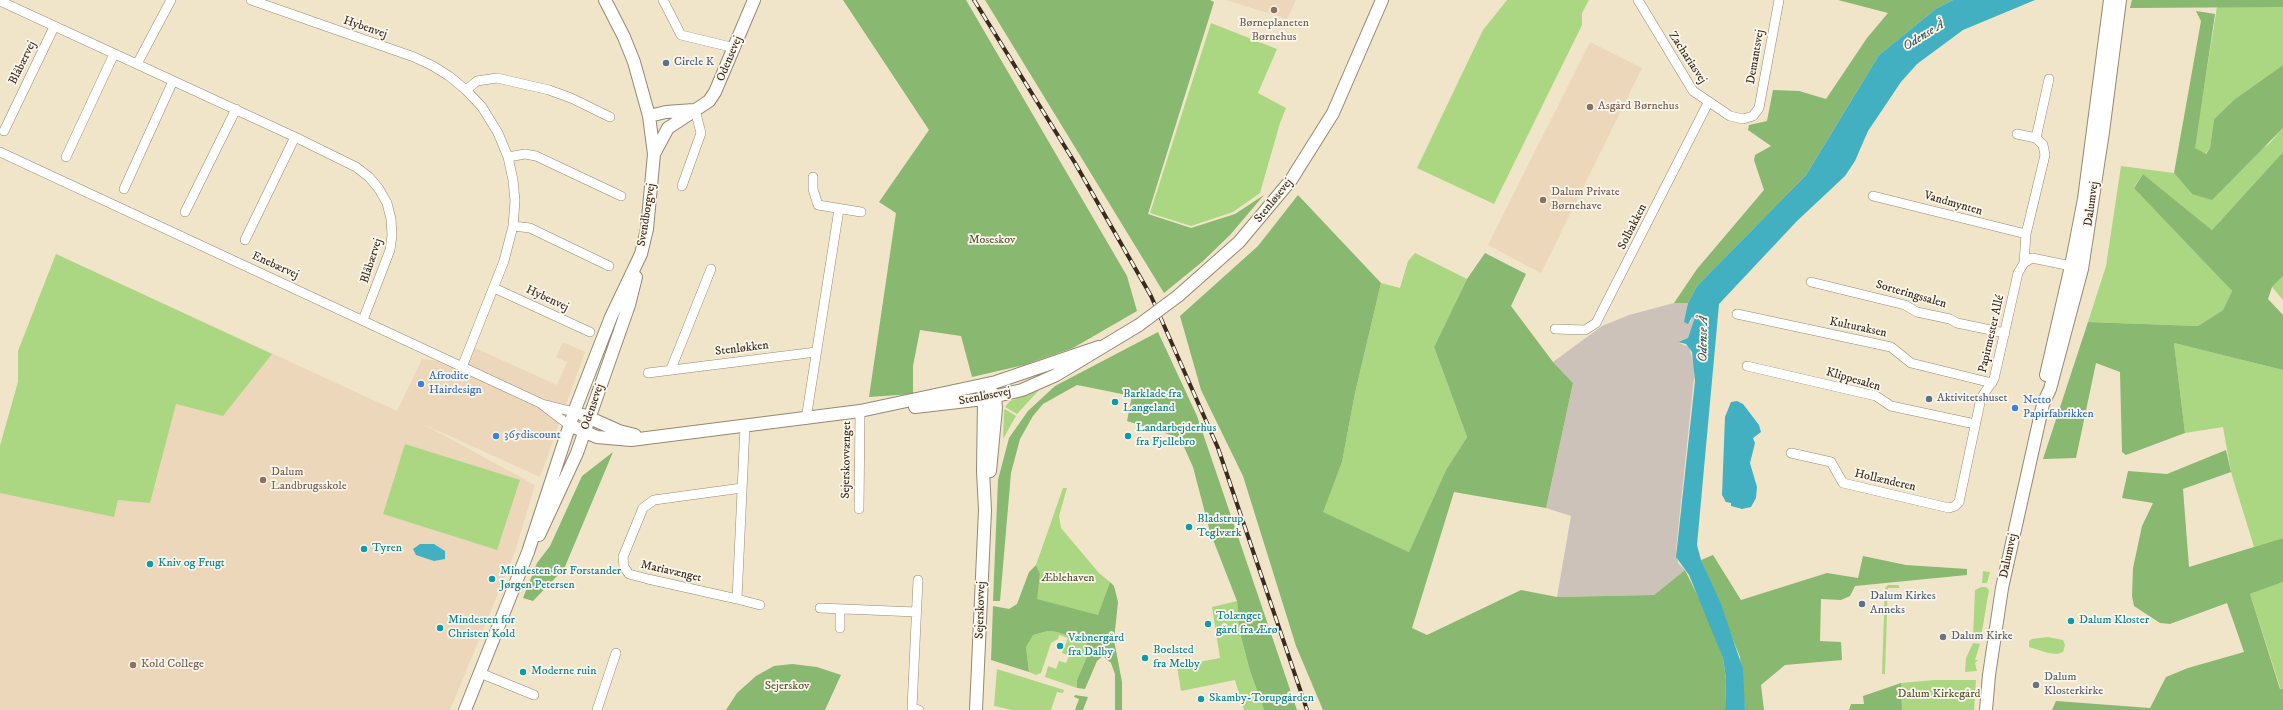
<!DOCTYPE html>
<meta charset="utf-8">
<style>
body{margin:0}
canvas{display:block;background:#f0e5c8}
</style>
<canvas width="2283" height="710"></canvas>
<script>
const ctx = document.querySelector('canvas').getContext('2d');
ctx.lineJoin = 'round';
function fillPath(path, color) { ctx.fillStyle = color; ctx.fill(path, 'evenodd'); }
const poly = rows => new Path2D(rows.map(r => 'M' + r).join(''));
function stroke(path, color, width, dash) { ctx.strokeStyle = color; ctx.lineWidth = width; ctx.lineCap = dash ? 'butt' : 'round'; ctx.setLineDash(dash || []); ctx.stroke(path); }
function drawText(font, color, halo, rows, align = 'center') {
  ctx.font = font + ' "IM FELL DW Pica",serif'; ctx.lineWidth = 3.5; ctx.setLineDash([]); ctx.textBaseline = 'middle'; ctx.strokeStyle = halo; ctx.fillStyle = color; for (const [text, x, y, turn = 0] of rows) {
    ctx.save(); ctx.translate(x, y); ctx.rotate((+turn || 0) * Math.PI / 180); ctx.textAlign = isNaN(turn) ? turn : align; if (halo) ctx.strokeText(text, 0, 0); ctx.fillText(text, 0, 0); ctx.restore();
  }
}
const built = poly([
 [1226,0,1296,0,1287,19],
 [1590,42,1642,68,1541,273,1488,245],
 [56,254,397,411,422,359,468,364,475,348,557,385,567,362,556,357,563,342,585,352,540,477,423,424,535,485,515,552,450,710,0,710,0,446,18,382,18,351]
]);
const industrial = poly([
 [1674,303,1688,303,1687,309,1690,323,1692,317,1695,317,1688,338,1679,341,1679,343,1689,347,1695,368,1676,550,1678,563,1685,570,1654,595,1557,597,1571,516,1546,508,1573,383,1553,362,1602,326,1629,315]
]);
const green = poly([
 [1507,0,1589,0,1582,13,1582,25,1494,204,1417,168,1483,30],
 [2217,7,2283,7,2283,65,2235,99,2214,119,2210,148,2205,154,2194,148],
 [1211,23,1277,49,1258,93,1286,108,1280,123,1260,193,1233,212,1191,226,1150,213],
 [2283,128,2283,152,2212,230,2143,174,2134,187,2232,291,2223,310,2198,326,2088,322,2106,266,2121,166,2174,173,2192,194,2269,144],
 [1415,253,1467,279,1434,347,1467,437,1446,470,1409,552,1322,512,1342,462,1355,393,1381,283,1400,288,1408,261],
 [56,254,272,354,223,416,176,404,150,503,118,500,114,517,0,493,0,446,18,382,18,351],
 [2283,276,2283,300,2272,287],
 [2174,343,2283,370,2283,538,2254,547,2231,472,2223,427,2185,433],
 [1040,389,1017,414,1005,407,1010,401],
 [1005,409,1016,416,1003,439,1004,411],
 [405,444,520,480,497,550,383,514],
 [1063,488,1067,488,1059,516,1061,528,1099,573,1110,582,1098,616,1036,599,1040,574,1036,565],
 [1983,571,1990,572,1987,583,1982,583],
 [2283,582,2283,689,2281,690,2250,594],
 [1888,585,1899,585,1899,588,1888,588,1887,609,1884,609,1885,588],
 [1981,587,1986,587,1989,590,1981,637,1973,637,1975,590],
 [1237,601,1240,633,1250,671,1264,710,1244,710,1235,680,1181,691,1177,666,1220,658,1212,607],
 [1884,614,1887,614,1885,674,1882,674],
 [1048,631,1057,632,1086,642,1088,654,1077,680,1077,688,1045,677,1048,666,1056,669,1059,661,1066,663,1069,656,1062,653,1068,638,1059,635,1058,639,1051,643,1041,673,1036,675,1029,672,1026,647,1029,641,1033,635],
 [2048,637,2063,640,2065,645,2063,652,2057,654,2048,653,2029,647,2029,641,2032,639],
 [1973,643,1980,644,1975,660,1978,660,1975,663,1977,671,1965,672,1966,658],
 [997,669,1064,690,1063,693,1057,692,1051,710,1012,710,994,706],
 [1934,680,1976,680,1974,710,1902,710,1901,683]
]);
const forest = poly([
 [843,0,966,0,1127,276,1137,311,1073,348,1024,365,972,377,961,336,920,330,913,366,913,394,869,397,896,213,879,202,929,130],
 [985,0,1210,0,1214,2,1148,214,1191,228,1235,214,1264,195,1230,235,1202,262,1164,293],
 [1838,0,1953,0,1937,8,1879,55,1806,175,1697,286,1688,303,1674,303,1697,269,1764,190,1754,160,1755,155,1771,146,1748,130,1749,125,1767,121,1773,90,1799,91,1826,99,1867,38,1888,13],
 [2132,0,2283,0,2283,7,2130,8],
 [2196,11,2215,14,2195,148,2206,154,2210,148,2214,119,2235,99,2283,65,2283,128,2212,200,2192,194,2174,173,2201,21],
 [2283,152,2283,276,2272,287,2268,299,2283,315,2283,370,2174,343,2185,433,2126,455,2122,452,2120,372,2096,363,2076,458,2043,459,2088,322,2198,326,2223,310,2232,291,2134,188,2143,174,2212,230],
 [1298,195,1381,283,1355,393,1342,462,1323,512,1409,552,1446,470,1467,437,1434,347,1467,279,1485,253,1526,274,1511,306,1553,362,1573,383,1546,508,1454,492,1412,628,1427,635,1521,590,1557,597,1654,595,1685,570,1709,619,1723,658,1726,679,1725,710,1323,710,1296,646,1243,476,1201,390,1180,316,1258,246],
 [1158,332,1197,416,1297,710,1264,710,1250,671,1240,633,1237,601,1210,532,1193,467,1180,438,1127,421,1132,396,1077,385,1043,404,1033,416,1020,439,1011,473,1000,601,993,601,998,480,1009,438,1028,411,1055,386],
 [2226,450,2231,472,2183,489,2189,567,2283,538,2283,582,2250,594,2280,689,2283,689,2283,710,2052,710,2056,701,2150,708,2166,677,2188,668,2244,652,2227,603,2170,624,2160,623,2134,606,2132,596,2133,568,2142,526,2153,503,2122,498,2128,471,2167,474],
 [613,452,564,569,533,601,523,598,537,563,550,546,582,476],
 [1713,555,1741,600,1827,573,1858,578,1863,556,1906,565,1967,569,1967,575,1855,586,1850,596,1841,600,1821,599,1820,641,1841,642,1842,660,1785,665,1761,685,1764,710,1745,710,1740,657,1701,560],
 [1036,565,1040,574,1037,599,1098,615,1110,582,1114,586,1118,602,1114,640,1122,682,1122,710,1115,710,1115,674,1111,663,1103,656,1097,661,1085,689,1077,688,1077,680,1088,654,1086,642,1057,632,1048,631,1033,635,1026,647,1029,672,991,660,993,606,1009,609,1017,604,1029,572],
 [792,664,817,667,841,675,825,710,726,710,737,693,756,676,774,666],
 [1901,683,1902,710,1849,710,1851,704,1864,704,1863,696],
 [1075,695,1088,697,1083,710,1075,710,1079,699,1074,697]
]);
const water = poly([
 [1953,0,2035,0,1963,30,1917,64,1901,82,1868,131,1855,161,1845,176,1797,221,1719,304,1697,545,1701,560,1721,604,1743,669,1745,710,1725,710,1726,679,1723,658,1689,575,1676,557,1695,381,1692,352,1686,344,1678,342,1688,338,1695,317,1692,317,1688,324,1684,322,1688,303,1697,286,1806,175,1879,55,1937,8],
 [1737,401,1743,404,1759,425,1761,432,1753,438,1755,443,1750,463,1757,487,1756,498,1751,507,1742,509,1731,506,1731,503,1726,502,1722,495,1725,417,1731,402],
 [420,544,434,544,445,551,445,559,434,561,416,555,413,549]
]);
const street = poly([
 [251,0,414,57,433,66,449,76,466,90,482,107,498,133,508,157,513,180,515,201,513,226,504,261,462,367],
 [663,0,681,35,735,48],
 [1638,0,1693,91,1730,116,1743,119,1753,116,1759,108,1779,0],
 [0,1,295,137,356,167,369,177,379,189,387,203,391,219,392,235,390,250,363,320],
 [137,64,171,0],
 [466,90,477,81,497,78,549,90,571,98,610,117],
 [4,131,54,27],
 [2017,134,2036,138],
 [0,152,540,403,569,425],
 [66,157,114,54],
 [508,157,525,154,536,156,621,196],
 [813,177,813,189,818,205,861,212],
 [682,186,701,133,695,110],
 [124,189,173,81],
 [1873,196,2026,234],
 [185,212,236,109],
 [513,226,530,228,609,266],
 [245,240,295,137],
 [2024,263,2026,234,2045,155,2043,145,2036,138,2049,79],
 [1811,282,1905,305,1917,312,1950,319,1957,323,2005,333],
 [494,288,590,332],
 [1737,314,1891,347,1911,363,1992,383],
 [1555,329,1585,330,1596,323,1708,103],
 [1747,366,1876,396,1891,406,1975,424],
 [671,369,711,269],
 [648,373,816,352],
 [542,404,574,412],
 [806,419,839,209],
 [1791,453,1831,462,1843,483,1949,508,1955,506,1959,502,1981,398,1994,379,2018,273,2024,263,2032,258,2076,267],
 [742,488,654,500,643,508,623,557,624,567,629,574,648,579,737,599,745,426],
 [859,509,860,411],
 [918,580,912,708,919,710],
 [737,599,760,605],
 [820,608,916,612],
 [840,628,840,609],
 [480,673,534,695],
 [597,710,616,653]
]);
const secondary = poly([
 [649,116,666,112,694,110],
 [654,154,668,128,709,101,715,92,754,0],
 [1178,296,1239,242,1291,180,1333,113,1382,0],
 [2046,375,2071,266,2084,199,2110,0],
 [915,407,984,399,1022,390,1056,375,1139,325],
 [583,415,619,431,635,435],
 [569,425,597,437,631,440,860,411,996,382,1099,347],
 [990,471,996,408,995,397,991,391],
 [539,535,577,453,629,305,636,277],
 [465,710,528,552,574,412,611,317,641,254,647,229,654,154,649,116,634,62,624,37,605,0],
 [976,710,985,510,983,471,984,399],
 [1986,710,1989,675,2002,588,2043,404,2050,389,2082,269,2103,132,2120,0]
]);
const rail = poly([
 [974,0,1075,163,1151,296,1218,448,1307,710]
]);
const secondaryBridge = poly([
 [1139,325,1178,296]
]);
const markers = [
 [1274,10,4,"#8d6e63"],
 [666,63,4,"#5c6f8a"],
 [1590,107,4,"#8d6e63"],
 [1543,200,4,"#8d6e63"],
 [421,384,4,"#3f7fe0"],
 [1929,399,4,"#5c6f8a"],
 [1115,402,4,"#0f9aa8"],
 [2015,408,4,"#3f7fe0"],
 [496,436,4,"#3f7fe0"],
 [1128,436,4,"#0f9aa8"],
 [263,480,4,"#8d6e63"],
 [1189,527,4,"#0f9aa8"],
 [364,549,4,"#0f9aa8"],
 [150,564,4,"#0f9aa8"],
 [492,579,4,"#0f9aa8"],
 [1862,604,4,"#5c6f8a"],
 [2071,621,4,"#0f9aa8"],
 [1208,624,4,"#0f9aa8"],
 [440,628,4,"#0f9aa8"],
 [1943,637,4,"#6b7280"],
 [1060,646,4,"#0f9aa8"],
 [1145,658,4,"#0f9aa8"],
 [133,665,4,"#8d6e63"],
 [523,672,4,"#0f9aa8"],
 [2036,685,4,"#6b7280"],
 [1201,699,4,"#0f9aa8"]
];
const educationNames = [
 ["Børneplaneten",1274,24,"center"],
 ["Børnehus",1274,38,"center"],
 ["Asgård Børnehus",1598,107],
 ["Dalum Private",1551,193],
 ["Børnehave",1551,207],
 ["Dalum",271,473],
 ["Landbrugsskole",271,487],
 ["Kold College",141,665]
];
const streetNames = [
 ["Hybenvej",365,28,19],
 ["Demantsvej",1756,57,-80],
 ["Zachariasvej",1687,58,57],
 ["Odensevej",730,59,-67],
 ["Blåbærvej",23,63,-64],
 ["Stenløsevej",1274,201,-51],
 ["Vandmynten",1953,204,16],
 ["Dalumvej",2092,204,-82],
 ["Svendborgvej",647,215,-81],
 ["Solbakken",1633,227,-63],
 ["Blåbærvej",372,261,-72],
 ["Enebærvej",275,266,24],
 ["Sorteringssalen",1911,295,16],
 ["Hybenvej",547,299,25],
 ["Kulturaksen",1858,328,12],
 ["Papirmester Allé",1992,334,-77],
 ["Stenløkken",742,349,-7],
 ["Klippesalen",1853,380,16],
 ["Stenløsevej",985,397,-11],
 ["Odensevej",593,407,-71],
 ["Sejerskovvænget",847,460,-89],
 ["Hollænderen",1885,481,13],
 ["Dalumvej",2009,556,-78],
 ["Mariavænget",671,572,13],
 ["Sejerskovvej",981,610,-88]
];
const serviceNames = [
 ["Circle K",674,63],
 ["Aktivitetshuset",1937,399],
 ["Dalum Kirkes",1870,597],
 ["Anneks",1870,611]
];
const parkNames = [
 ["Moseskov",992,241],
 ["Æblehaven",1068,579],
 ["Sejerskov",787,687],
 ["Dalum Kirkegård",1939,695]
];
const shopNames = [
 ["Afrodite",429,377],
 ["Hairdesign",429,391],
 ["Netto",2023,401],
 ["Papirfabrikken",2023,415],
 ["365discount",504,436]
];
const cultureNames = [
 ["Barklade fra",1123,395],
 ["Langeland",1123,409],
 ["Landarbejderhus",1136,429],
 ["fra Fjellebro",1136,443],
 ["Bladstrup",1197,520],
 ["Teglværk",1197,534],
 ["Tyren",372,549],
 ["Kniv og Frugt",158,564],
 ["Mindesten for Forstander",500,572],
 ["Jørgen Petersen",500,586],
 ["Tolænget",1216,617],
 ["gård fra Ærø",1216,631],
 ["Mindesten for",448,621],
 ["Christen Kold",448,635],
 ["Dalum Kloster",2079,621],
 ["Væbnergård",1068,639],
 ["fra Dalby",1068,653],
 ["Boelsted",1153,651],
 ["fra Melby",1153,665],
 ["Moderne ruin",531,672],
 ["Skamby-Torupgården",1209,699]
];
const worshipNames = [
 ["Dalum Kirke",1951,637],
 ["Dalum",2044,678],
 ["Klosterkirke",2044,692]
];
const waterNames = [
 ["Odense Å",1924,36,-32],
 ["Odense Å",1704,339,-89]
];
fillPath(built, '#edd7bb');
fillPath(industrial, '#ccc2b9');
fillPath(green, '#acd782');
fillPath(forest, '#89b870');
fillPath(water, '#43b0c1');
stroke(street, '#968873', 10);
stroke(secondary, '#968873', 14);
stroke(street, '#fff', 9);
stroke(secondary, '#fff', 12);
stroke(rail, '#3b2a1e', 4);
stroke(rail, '#fbf7ec', 2.5, [8]);
stroke(secondaryBridge, '#968873', 14, []);
stroke(secondaryBridge, '#fff', 12);
for (const [x, y, r, color] of markers) { const dot = new Path2D(); dot.arc(x, y, r, 0, 2 * Math.PI); ctx.fillStyle = color; ctx.fill(dot); stroke(dot, '#fbf7ec', 1.5); }
drawText('12px', '#785e54', '#fbf7ec', educationNames, 'left');
drawText('12px', '#3b2a1e', '#fbf7ec', streetNames);
drawText('12px', '#4e5e75', '#fbf7ec', serviceNames, 'left');
drawText('12px', '#575537', '#fbf7ec', parkNames);
drawText('12px', '#366cbe', '#fbf7ec', shopNames, 'left');
drawText('12px', '#0d838f', '#fbf7ec', cultureNames, 'left');
drawText('12px', '#5b616d', '#fbf7ec', worshipNames, 'left');
drawText('italic 13px', '#3e5957', '#fbf7ec', waterNames);
</script>
